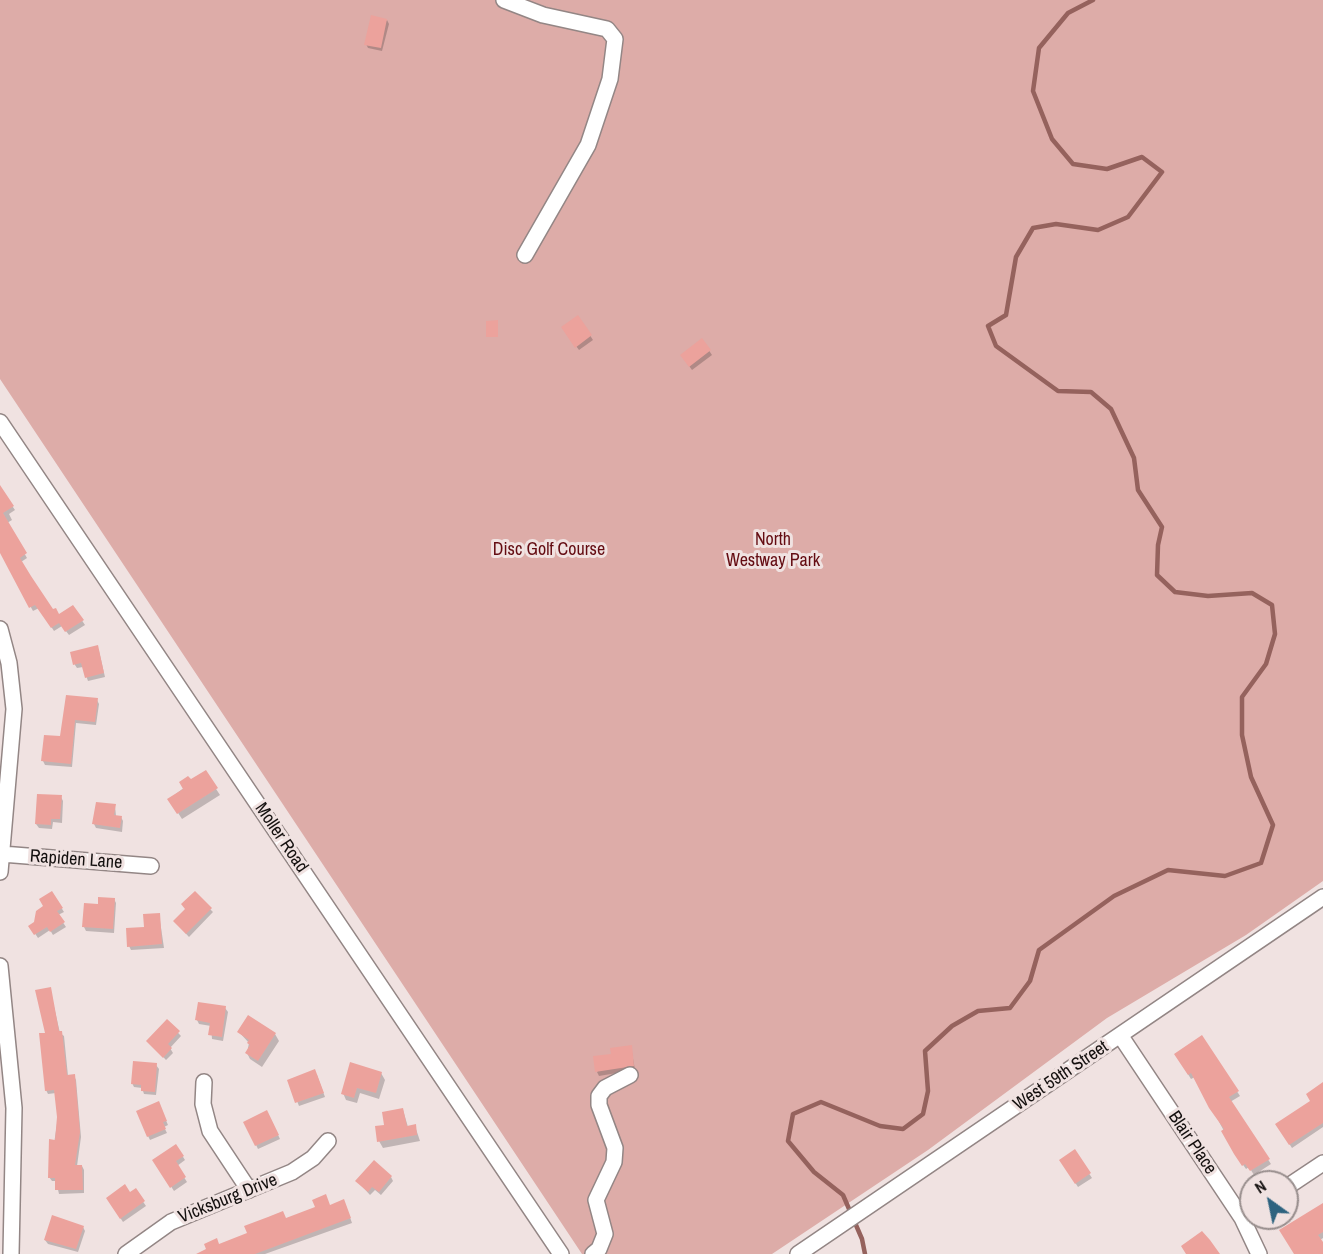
<!DOCTYPE html>
<style>
body{margin:0}
#map{position:relative;width:1323px;height:1254px;overflow:hidden;background:#f0e2e1;font-family:"Archivo Narrow",sans-serif}
canvas{display:block}
.north{position:absolute;left:1239px;top:1170px;width:60px;height:60px;box-sizing:border-box;background:#f0e2e1;border:2px solid #988e8d;border-radius:50%;rotate:327deg;font-size:16px;font-weight:700;line-height:24px;text-align:center;color:#14100f}
.north::after{content:'';display:block;margin:auto;width:21px;height:27px;background:#2e637f;clip-path:polygon(50% 0,100% 100%,50% 72%,0 100%)}
</style>
<div id="map">
<canvas width="1323" height="1254"></canvas>
<div class="north">N</div>
</div>
<script>
const ctx = document.querySelector('canvas').getContext('2d');
ctx.lineJoin = 'round';
function fillPath(path, color) { ctx.fillStyle = color; ctx.fill(path, 'evenodd'); }
const poly = rows => new Path2D(rows.map(r => 'M' + r).join(''));
function stroke(path, color, width, dash) { ctx.strokeStyle = color; ctx.lineWidth = width; ctx.lineCap = dash ? 'butt' : 'round'; ctx.setLineDash(dash || []); ctx.stroke(path); }
function drawText(font, color, halo, rows, align = 'center') {
  ctx.font = font + ' "Archivo Narrow",sans-serif'; ctx.lineWidth = 6; ctx.setLineDash([]); ctx.textBaseline = 'middle'; ctx.strokeStyle = halo; ctx.fillStyle = color; for (const [text, x, y, turn = 0] of rows) {
    ctx.save(); ctx.translate(x, y); ctx.rotate((+turn || 0) * Math.PI / 180); ctx.textAlign = isNaN(turn) ? turn : align; if (halo) ctx.strokeText(text, 0, 0); ctx.fillText(text, 0, 0); ctx.restore();
  }
}
const green = poly([
 [0,0,1323,0,1323,881,1246,935,1107,1018,928,1150,772,1254,582,1254,0,379]
]);
const shadow = poly([
 [387,20,389,24,382,51,368,48,366,44],
 [578,317,593,340,579,350,565,331],
 [702,340,712,355,692,370,684,359],
 [6,497,15,510,9,514,12,520,7,523,27,558,21,562,53,611,59,616,73,607,85,625,69,635,62,626,54,631,39,608,33,611,0,551,0,500],
 [99,651,105,677,88,681,83,667,77,668,75,665,72,653],
 [67,696,97,700,99,704,96,725,76,723,72,767,45,765,43,761,61,738],
 [205,772,220,795,182,819,169,799],
 [61,797,63,801,62,823,53,822,52,829,39,828,36,824],
 [115,806,116,816,121,817,123,821,122,832,96,828,94,824],
 [52,893,64,912,58,915,66,927,53,935,50,930,38,938,30,926,35,923],
 [114,899,116,903,114,933,86,931,84,927,99,906],
 [210,909,213,912,189,937,175,922],
 [159,914,164,948,131,950,129,946],
 [50,989,60,1033,64,1036,68,1076,74,1076,76,1080,81,1137,77,1166,82,1166,84,1170,84,1193,59,1194,56,1181,52,1181,49,1177,58,1117,56,1093,48,1094,46,1090,46,1034],
 [225,1008,228,1012,223,1041,212,1039,211,1026,199,1024,197,1020],
 [167,1021,181,1036,170,1048,173,1053,166,1060,148,1041],
 [239,1032,275,1034,279,1041,262,1067,250,1059,247,1053,249,1043],
 [1202,1037,1240,1096,1230,1102,1271,1164,1254,1175,1249,1167,1246,1169,1239,1159,1195,1077,1191,1079,1176,1055],
 [631,1047,635,1070,599,1076,597,1072,613,1055],
 [156,1065,159,1069,156,1095,144,1094,142,1088,134,1087,132,1083],
 [381,1073,385,1080,379,1099,360,1093,357,1103,346,1100,343,1093],
 [317,1075,325,1097,299,1106,289,1081],
 [1323,1084,1323,1127,1292,1148,1277,1125,1312,1102],
 [160,1107,168,1125,164,1127,167,1133,150,1140,148,1136],
 [403,1110,408,1127,415,1126,420,1141,383,1148,379,1141,386,1126],
 [269,1116,280,1139,258,1149,245,1122],
 [176,1146,185,1160,177,1166,187,1182,174,1191,154,1160],
 [1074,1151,1092,1178,1078,1187,1061,1161],
 [391,1177,393,1181,381,1195,375,1190,370,1195,357,1181],
 [135,1190,146,1206,123,1222,110,1202],
 [1323,1205,1323,1238,1320,1240,1323,1254,1295,1254],
 [330,1206,346,1206,352,1223,265,1254,203,1254,286,1219],
 [83,1227,85,1231,78,1252,48,1244,45,1240]
]);
const stream = poly([
 [865,1254,862,1239,843,1195,814,1172,788,1141,793,1114,821,1102,880,1126,903,1129,923,1114,928,1091,925,1051,952,1026,978,1011,1010,1008,1030,981,1039,950,1114,896,1168,870,1225,876,1261,863,1273,825,1251,777,1242,735,1242,697,1266,664,1275,634,1272,605,1252,593,1208,596,1175,592,1157,575,1158,545,1162,527,1138,490,1134,458,1111,409,1091,392,1058,391,996,346,988,326,1006,315,1016,257,1033,228,1056,224,1098,230,1128,217,1162,172,1142,157,1107,169,1073,164,1052,139,1033,91,1039,48,1068,13,1093,0]
]);
const building = poly([
 [371,15,387,19,381,48,364,45],
 [578,315,592,335,575,348,561,327],
 [498,320,498,337,486,337,486,321],
 [702,338,711,350,689,367,680,355],
 [0,485,14,506,3,513,27,553,20,558,31,576,53,609,56,608,59,614,73,605,84,620,65,632,59,623,51,628,35,605,29,608,0,553],
 [98,645,104,673,85,678,81,663,73,665,70,652],
 [66,695,98,698,95,722,75,720,71,764,41,761,44,735,60,736],
 [206,770,218,788,177,814,167,799,183,789,179,782,188,776,191,779],
 [37,794,62,795,60,819,51,819,51,825,35,824],
 [96,802,116,804,114,815,122,816,120,828,92,824],
 [52,891,63,908,57,911,65,922,50,932,47,927,34,935,28,926,34,922,36,911,43,906,39,899],
 [195,891,212,908,186,934,173,921,185,909,181,904],
 [98,897,115,898,113,929,82,927,84,903,98,904],
 [160,913,162,944,127,947,126,928,144,927,143,914],
 [51,987,59,1031,62,1031,67,1075,75,1074,80,1132,75,1165,82,1165,83,1190,55,1190,55,1178,48,1178,49,1139,55,1140,57,1117,54,1090,45,1091,39,1033,45,1033,35,990],
 [198,1002,226,1006,222,1037,208,1035,210,1023,195,1020],
 [248,1015,276,1033,258,1061,245,1053,250,1045,247,1043,249,1040,237,1032],
 [167,1019,180,1031,168,1044,172,1048,163,1058,146,1041],
 [1202,1035,1239,1091,1229,1097,1270,1159,1250,1171,1245,1164,1242,1166,1234,1154,1221,1131,1224,1129,1209,1108,1191,1073,1188,1075,1174,1054],
 [632,1045,634,1066,595,1072,593,1056,611,1054,610,1048],
 [133,1061,157,1063,155,1092,141,1091,141,1085,131,1084],
 [350,1062,382,1072,376,1093,357,1088,354,1098,341,1094],
 [315,1069,324,1093,295,1103,287,1080],
 [1323,1082,1323,1123,1289,1145,1275,1124,1310,1101,1306,1094],
 [159,1101,167,1121,163,1122,166,1129,147,1137,136,1111],
 [403,1108,407,1126,416,1124,417,1135,377,1142,375,1126,384,1125,382,1112],
 [267,1110,279,1135,255,1146,243,1122],
 [176,1144,184,1156,176,1161,186,1177,170,1188,152,1160],
 [1075,1149,1091,1173,1075,1184,1059,1160],
 [374,1160,392,1176,379,1192,372,1187,368,1192,355,1181],
 [125,1184,130,1192,136,1188,145,1201,120,1219,106,1198],
 [326,1194,330,1205,344,1199,351,1218,255,1254,196,1254,206,1249,204,1244,217,1238,219,1244,247,1233,244,1226,268,1217,283,1211,286,1218,315,1207,312,1200],
 [1323,1203,1323,1232,1318,1235,1323,1242,1323,1254,1294,1254,1279,1230],
 [52,1215,84,1226,76,1249,44,1240],
 [1202,1231,1210,1240,1220,1254,1186,1254,1181,1246]
]);
const minor = poly([
 [504,0,543,15,607,29,615,39,610,79,588,145,525,255],
 [0,422,561,1254],
 [0,629,9,663,14,709,0,872],
 [2,854,151,866],
 [0,966,14,1108,11,1254],
 [1120,1035,1242,1218,1259,1254],
 [204,1082,203,1104,210,1131,249,1190],
 [1287,1187,1323,1163],
 [126,1254,171,1222,292,1172,313,1158,328,1141],
 [593,1254,599,1249,605,1234,596,1200,614,1162,615,1148,599,1105,599,1096,605,1088,630,1075],
 [798,1254,1323,897]
]);
const parkNames = [
 ["North",773,540],
 ["Westway Park",773,561],
 ["Disc Golf Course",549,550]
];
const streetNames = [
 ["Moller Road",281,838,56],
 ["Rapiden Lane",76,860,4],
 ["West 59th Street",1061,1076,-34],
 ["Blair Place",1192,1143,56],
 ["Vicksburg Drive",228,1199,-22]
];
fillPath(green, '#ddaca8');
fillPath(shadow, '#0003');
stroke(stream, '#95625d', 4.5);
fillPath(building, '#eca29c');
stroke(minor, '#938685', 18);
stroke(minor, '#fff', 15);
drawText('18px', '#640c12', '#f0e2e1', parkNames);
drawText('18px', '#14100f', '#f0e2e1', streetNames);
</script>
